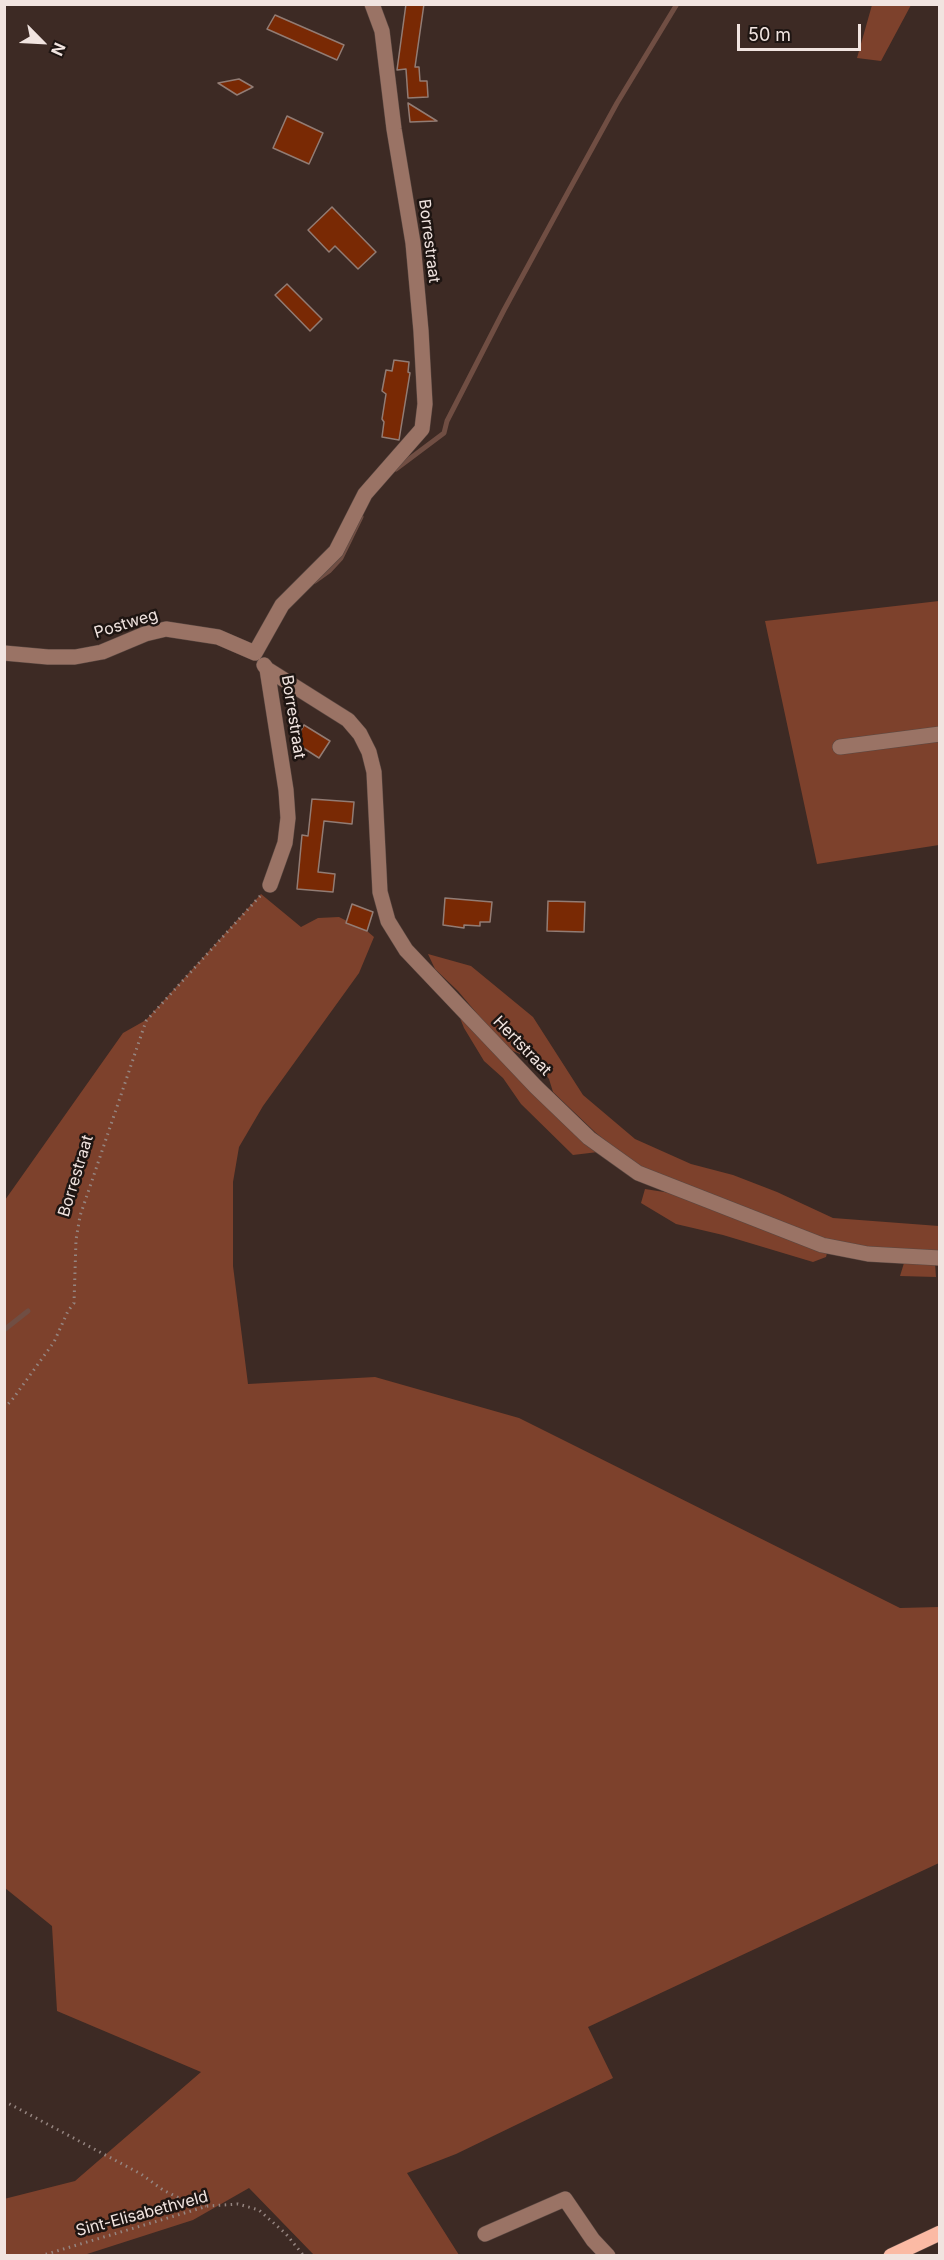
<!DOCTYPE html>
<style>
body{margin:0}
#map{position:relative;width:944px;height:2260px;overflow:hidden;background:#3d2a24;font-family:Inter,sans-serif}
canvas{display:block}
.frame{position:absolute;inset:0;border:6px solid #f1e4e0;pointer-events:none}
.north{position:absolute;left:12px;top:12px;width:60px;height:60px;-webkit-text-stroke:4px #1e1512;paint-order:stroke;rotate:114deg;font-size:16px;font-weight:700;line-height:24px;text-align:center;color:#f1e4e0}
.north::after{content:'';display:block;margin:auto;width:21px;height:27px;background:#f1e4e0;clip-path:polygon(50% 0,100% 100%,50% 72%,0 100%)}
.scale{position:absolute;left:737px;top:24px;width:124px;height:27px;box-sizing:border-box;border:3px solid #f1e4e0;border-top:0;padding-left:8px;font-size:18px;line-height:21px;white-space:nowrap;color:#f1e4e0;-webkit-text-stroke:4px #1e1512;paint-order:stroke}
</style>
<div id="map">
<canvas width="944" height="2260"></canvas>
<div class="frame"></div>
<div class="north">N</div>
<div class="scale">50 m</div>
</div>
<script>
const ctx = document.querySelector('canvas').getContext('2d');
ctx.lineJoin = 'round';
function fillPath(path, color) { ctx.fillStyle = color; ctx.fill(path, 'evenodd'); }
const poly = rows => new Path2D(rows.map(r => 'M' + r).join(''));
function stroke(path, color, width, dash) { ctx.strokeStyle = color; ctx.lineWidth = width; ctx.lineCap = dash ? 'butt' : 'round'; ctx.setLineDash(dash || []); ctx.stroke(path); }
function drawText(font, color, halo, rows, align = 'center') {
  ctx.font = font + ' Inter,sans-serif'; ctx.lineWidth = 5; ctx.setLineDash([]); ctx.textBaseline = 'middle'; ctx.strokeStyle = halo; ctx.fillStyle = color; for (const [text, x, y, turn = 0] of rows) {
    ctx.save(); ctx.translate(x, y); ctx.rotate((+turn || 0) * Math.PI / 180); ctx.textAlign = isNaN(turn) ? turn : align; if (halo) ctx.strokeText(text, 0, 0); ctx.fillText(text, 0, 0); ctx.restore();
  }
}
const green = poly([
 [872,5,911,5,881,61,857,58],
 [939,601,939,845,817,864,765,621],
 [261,894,301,927,318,918,339,917,367,931,374,937,359,973,263,1106,239,1147,233,1182,233,1266,248,1384,375,1377,519,1418,900,1608,939,1607,939,1863,588,2027,613,2078,456,2154,407,2173,459,2255,314,2255,249,2188,193,2220,84,2255,5,2255,4,2199,75,2181,201,2072,57,2011,52,1926,5,1888,5,1200,123,1033,146,1020],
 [428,954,471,966,533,1017,583,1095,635,1139,691,1164,733,1175,777,1192,833,1218,939,1226,939,1252,869,1249,823,1241,634,1164,596,1133,553,1092,549,1079,534,1060,506,1048,458,991,435,969],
 [460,1018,530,1090,598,1152,573,1155,521,1104,503,1078,484,1061,464,1028],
 [645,1189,677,1194,827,1253,826,1257,813,1262,723,1235,676,1224,641,1203],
 [904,1263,935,1263,936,1277,900,1276]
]);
const stream = poly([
 [396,469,444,433,447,421,504,310,567,194,617,103,677,4],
 [315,581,329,571,341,558,361,517],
 [4,1330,28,1311]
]);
const building = poly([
 [406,4,424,4,415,67,419,67,420,81,427,81,428,97,408,98,406,69,397,70,406,4],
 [275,15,344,45,337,60,267,29,275,15],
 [239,79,253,87,237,95,218,83,239,79],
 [408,103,437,121,410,122,408,103],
 [287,116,323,133,309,164,273,148,287,116],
 [332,207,376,252,358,269,335,246,329,252,308,230,332,207],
 [287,284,322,319,310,331,275,295,287,284],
 [394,360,409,362,408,372,410,373,399,440,382,437,384,422,382,419,386,394,382,391,386,370,392,371,394,360],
 [304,725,330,741,319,758,294,742,304,725],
 [312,799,354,802,352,824,324,821,318,872,335,874,333,892,297,889,302,835,308,836,312,799],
 [445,898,492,902,490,922,480,922,480,926,464,925,464,928,443,925,445,898],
 [548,901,585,902,584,932,547,931,548,901],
 [352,904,373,912,367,931,346,923,352,904]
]);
const path = poly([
 [4,1408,12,1400,54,1342,68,1311,74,1303,76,1240,80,1216,146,1021,261,895],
 [4,2101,141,2174,163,2190,185,2201,206,2206],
 [40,2256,208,2206,238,2204,259,2210,286,2234,304,2256]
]);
const minor = poly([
 [4,653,48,657,75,657,102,652,145,634,166,629,218,637,255,653],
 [255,653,282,605,336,551,365,494,422,429,425,404,421,331,413,243,394,129,382,31,372,4],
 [264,665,267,669,286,790,288,818,285,843,270,885],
 [267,669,348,720,360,734,369,752,374,772,380,892,388,921,406,950,536,1087,589,1138,638,1173,822,1245,868,1254,940,1258],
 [840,747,940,734],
 [485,2234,565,2199,593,2240,608,2256]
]);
const major = poly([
 [891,2256,940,2233]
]);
const streetNames = [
 ["Borrestraat",429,241,83],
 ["Postweg",126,624,-17],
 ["Borrestraat",293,717,81],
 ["Hertstraat",522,1046,46],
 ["Borrestraat",76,1176,-73],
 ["Sint-Elisabethveld",142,2214,-15]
];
fillPath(green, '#7d412c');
stroke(stream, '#704e43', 5);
fillPath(building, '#792904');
stroke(building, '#927c74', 1.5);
stroke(minor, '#5a4842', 16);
stroke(major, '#5a4842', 16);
stroke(path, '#958580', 3, [1.5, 4.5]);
stroke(minor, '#9a7365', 15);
stroke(major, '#fbbaa4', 15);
drawText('16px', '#f1e4e0', '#1e1512', streetNames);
</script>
